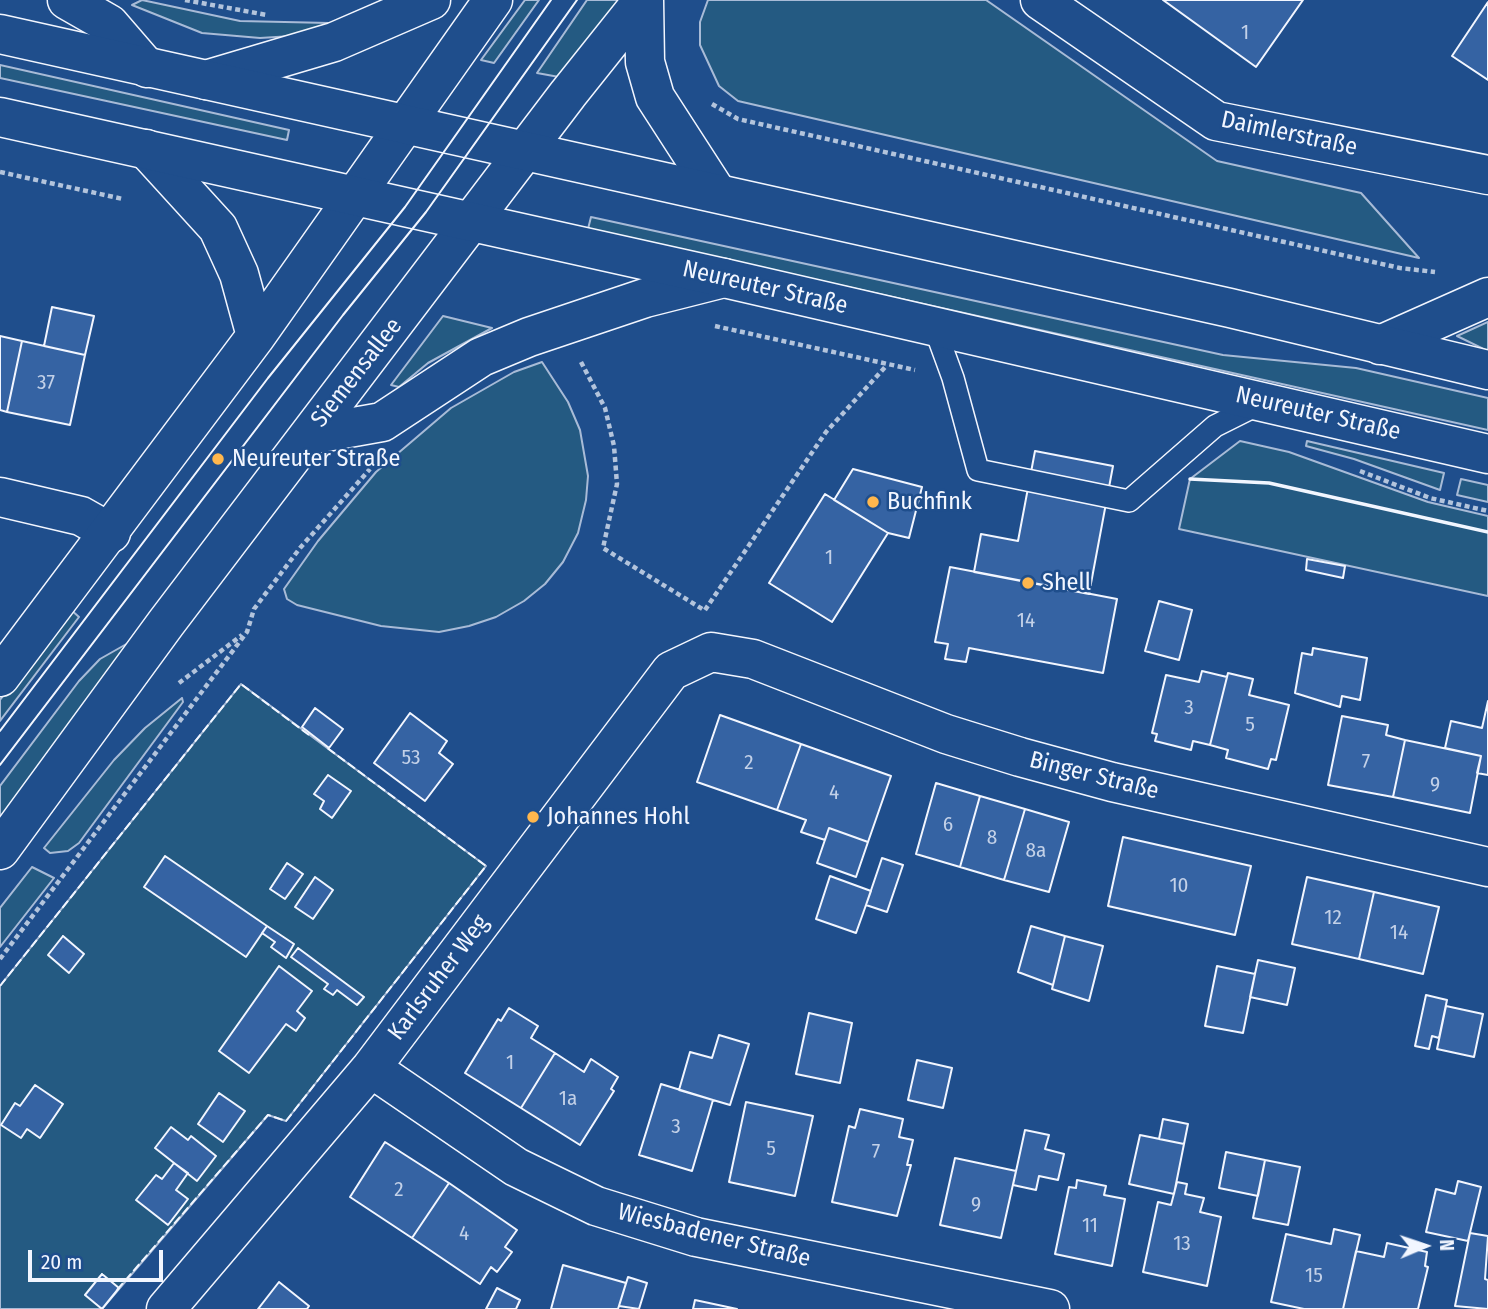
<!DOCTYPE html>
<meta charset="utf-8">
<style>
body{margin:0}
#map{position:relative;width:1488px;height:1309px;overflow:hidden;background:#1f4e8c;font-family:"Fira Sans Condensed",sans-serif}
canvas{display:block}
.north{position:absolute;left:1390px;top:1211px;width:70px;height:70px;-webkit-text-stroke:5px #1f4e8c;paint-order:stroke;rotate:88deg;font-size:19px;font-weight:700;line-height:28px;text-align:center;color:#f2f6ff}
.north::after{content:'';display:block;margin:auto;width:24px;height:32px;background:#f2f6ff;clip-path:polygon(50% 0,100% 100%,50% 72%,0 100%)}
.scale{position:absolute;left:28px;top:1250px;width:135px;height:32px;box-sizing:border-box;border:4px solid #f2f6ff;border-top:0;padding-left:9px;font-size:21px;line-height:24px;white-space:nowrap;color:#f2f6ff;-webkit-text-stroke:5px #1f4e8c;paint-order:stroke}
</style>
<div id="map">
<canvas width="1488" height="1309"></canvas>
<div class="north">N</div>
<div class="scale">20 m</div>
</div>
<script>
const ctx = document.querySelector('canvas').getContext('2d');
ctx.lineJoin = 'round';
function fillPath(path, color) { ctx.fillStyle = color; ctx.fill(path, 'evenodd'); }
const poly = rows => new Path2D(rows.map(r => 'M' + r).join(''));
function stroke(path, color, width, dash) { ctx.strokeStyle = color; ctx.lineWidth = width; ctx.lineCap = dash ? 'butt' : 'round'; ctx.setLineDash(dash || []); ctx.stroke(path); }
function drawText(font, color, halo, rows, align = 'center') {
  ctx.font = font + ' "Fira Sans Condensed",sans-serif'; ctx.lineWidth = 5; ctx.setLineDash([]); ctx.textBaseline = 'middle'; ctx.strokeStyle = halo; ctx.fillStyle = color; for (const [text, x, y, turn = 0] of rows) {
    ctx.save(); ctx.translate(x, y); ctx.rotate((+turn || 0) * Math.PI / 180); ctx.textAlign = isNaN(turn) ? turn : align; if (halo) ctx.strokeText(text, 0, 0); ctx.fillText(text, 0, 0); ctx.restore();
  }
}
const green = poly([
 [142,0,240,21,329,23,308,35,260,38,202,33,132,5,142,0],
 [525,0,539,0,494,63,481,60,525,0],
 [587,0,626,0,570,79,537,73,587,0],
 [708,0,986,0,1217,161,1361,193,1419,258,738,101,719,86,700,45,700,22,708,0],
 [0,65,289,130,287,140,0,78,0,65],
 [591,217,1223,355,1356,368,1488,398,1488,430,588,229,591,217],
 [443,316,492,328,428,363,399,387,391,385,443,316],
 [1488,322,1488,351,1457,336,1488,322],
 [542,362,568,402,580,430,588,476,586,500,578,533,563,562,545,584,524,601,496,617,469,626,439,632,381,626,297,605,287,599,284,589,318,541,376,472,451,408,514,372,542,362],
 [1240,441,1289,452,1428,502,1488,516,1488,596,1179,529,1190,479,1240,441],
 [1307,441,1444,473,1440,490,1354,459,1306,446,1307,441],
 [1461,479,1488,485,1488,502,1457,495,1461,479],
 [70,609,79,617,0,721,0,700,70,609],
 [130,642,0,820,0,786,79,681,100,659,130,642],
 [241,684,486,866,286,1121,268,1115,102,1309,0,1309,0,986,241,684],
 [182,698,183,702,79,843,68,851,50,853,44,848,114,760,145,728,182,698],
 [32,867,54,878,0,947,0,908,32,867]
]);
const building = poly([
 [1163,0,1303,0,1256,67,1163,0],
 [1488,2,1488,80,1452,56,1488,2],
 [52,307,94,316,85,355,44,346,52,307],
 [0,336,22,341,7,412,0,410,0,336],
 [22,341,85,355,70,425,7,412,22,341],
 [1035,451,1113,466,1089,594,974,572,981,534,1018,541,1035,451],
 [853,469,922,487,909,538,888,533,834,500,853,469],
 [825,494,888,533,832,622,769,583,825,494],
 [1307,559,1345,566,1343,578,1306,570,1307,559],
 [950,567,1117,599,1103,673,969,648,966,662,945,659,948,644,935,642,950,567],
 [1159,601,1192,610,1179,660,1145,651,1159,601],
 [1313,648,1367,658,1360,700,1342,696,1340,707,1295,693,1302,653,1312,655,1313,648],
 [1202,671,1227,677,1210,745,1193,741,1191,750,1155,741,1157,734,1152,733,1166,675,1199,682,1202,671],
 [1228,673,1253,679,1249,695,1289,705,1276,760,1271,759,1268,769,1226,758,1228,750,1210,745,1228,673],
 [1488,701,1488,775,1477,773,1481,756,1445,748,1451,721,1482,728,1488,701],
 [315,708,343,729,329,748,302,727,315,708],
 [410,713,447,741,439,753,453,764,425,801,374,763,410,713],
 [720,715,801,744,777,810,697,782,720,715],
 [1342,716,1388,725,1386,735,1405,740,1393,797,1328,785,1342,716],
 [1405,740,1481,756,1470,813,1393,797,1405,740],
 [801,744,891,776,868,842,829,828,825,840,801,832,806,820,777,810,801,744],
 [328,775,351,791,332,818,320,809,324,801,314,794,328,775],
 [936,783,980,796,960,867,916,854,936,783],
 [980,796,1025,809,1004,880,960,867,980,796],
 [1025,809,1069,822,1049,892,1004,880,1025,809],
 [829,828,868,842,856,877,817,863,829,828],
 [1123,837,1251,866,1235,935,1108,906,1123,837],
 [165,856,267,926,246,957,144,887,165,856],
 [882,858,903,865,887,912,866,905,882,858],
 [287,863,303,874,285,899,270,889,287,863],
 [830,876,871,891,856,933,816,919,830,876],
 [315,877,333,890,313,919,295,907,315,877],
 [1307,877,1374,892,1359,959,1292,944,1307,877],
 [1374,892,1439,907,1423,974,1359,959,1374,892],
 [267,926,294,944,286,958,271,947,275,942,262,933,267,926],
 [1031,926,1065,936,1053,985,1018,972,1031,926],
 [63,936,84,954,69,973,48,955,63,936],
 [1065,936,1103,946,1089,1001,1052,989,1065,936],
 [298,948,364,997,357,1005,337,990,333,995,324,989,328,984,291,957,298,948],
 [1258,960,1295,968,1287,1005,1250,997,1258,960],
 [279,966,312,991,297,1011,305,1018,296,1031,286,1024,249,1073,219,1051,279,966],
 [1217,966,1255,974,1243,1033,1205,1026,1217,966],
 [1426,995,1447,1000,1439,1038,1432,1036,1429,1049,1415,1046,1426,995],
 [1446,1006,1483,1014,1474,1057,1437,1049,1446,1006],
 [509,1008,538,1026,531,1038,555,1053,521,1108,465,1073,498,1019,501,1021,509,1008],
 [809,1013,852,1023,840,1083,796,1074,809,1013],
 [719,1035,749,1044,730,1105,679,1090,690,1052,712,1058,719,1035],
 [555,1053,584,1072,591,1059,618,1077,611,1089,614,1091,580,1145,521,1108,555,1053],
 [917,1060,952,1068,943,1108,908,1100,917,1060],
 [661,1084,713,1100,692,1171,639,1155,661,1084],
 [35,1085,63,1104,40,1138,27,1129,21,1138,1,1125,15,1103,20,1106,35,1085],
 [219,1093,245,1111,223,1142,198,1124,219,1093],
 [746,1102,813,1116,795,1196,729,1182,746,1102],
 [860,1109,903,1119,899,1137,913,1140,907,1165,911,1165,897,1216,832,1202,849,1126,855,1128,860,1109],
 [1163,1119,1188,1124,1184,1144,1159,1139,1163,1119],
 [171,1127,188,1140,191,1136,216,1156,197,1181,155,1148,171,1127],
 [1025,1130,1049,1135,1045,1149,1064,1154,1058,1180,1039,1176,1036,1190,1013,1185,1025,1130],
 [1140,1135,1184,1144,1174,1194,1129,1184,1140,1135],
 [385,1142,449,1183,412,1238,350,1197,385,1142],
 [1226,1152,1265,1160,1258,1196,1219,1188,1226,1152],
 [955,1158,1016,1171,1001,1238,940,1225,955,1158],
 [1265,1160,1300,1167,1288,1225,1253,1218,1265,1160],
 [174,1163,188,1173,176,1190,188,1199,168,1225,136,1200,156,1175,162,1179,174,1163],
 [1077,1180,1106,1186,1104,1195,1125,1199,1112,1266,1055,1254,1069,1187,1076,1188,1077,1180],
 [1458,1181,1481,1187,1468,1241,1426,1232,1436,1189,1455,1194,1458,1181],
 [1177,1182,1187,1184,1185,1194,1204,1198,1200,1212,1221,1217,1207,1286,1143,1272,1158,1202,1171,1205,1177,1182],
 [449,1183,517,1230,505,1247,512,1252,497,1272,491,1267,480,1284,412,1238,449,1183],
 [1334,1229,1360,1235,1343,1309,1304,1309,1271,1302,1286,1234,1331,1244,1334,1229],
 [1470,1233,1488,1236,1485,1279,1488,1280,1488,1309,1455,1306,1470,1233],
 [1387,1243,1427,1252,1425,1266,1428,1267,1418,1309,1343,1309,1356,1251,1384,1257,1387,1243],
 [563,1265,626,1283,618,1309,551,1309,563,1265],
 [102,1274,119,1288,102,1309,85,1295,102,1274],
 [628,1277,647,1283,639,1309,619,1306,628,1277],
 [279,1282,309,1306,307,1309,258,1309,279,1282],
 [497,1288,520,1300,516,1309,486,1309,497,1288],
 [695,1300,737,1309,693,1309,695,1300]
]);
const path = poly([
 [185,0,267,15],
 [712,104,738,119,1400,268,1435,272],
 [0,172,123,199],
 [715,326,915,370],
 [581,362,605,408,614,446,617,484,603,548,704,610],
 [1360,471,1430,498,1488,511],
 [705,610,826,432,887,365],
 [179,683,242,635],
 [0,959,247,632,254,609,300,548,370,469]
]);
const service = poly([
 [934,326,953,378,978,470,1129,501,1215,426,1261,403]
]);
const minor = poly([
 [67,0,109,24,147,68],
 [1040,0,1216,121,1488,175],
 [1380,345,1488,297],
 [0,497,81,516,111,533],
 [371,1068,516,1167,596,1206,696,1237,1050,1309],
 [166,1309,371,1068,671,671,711,652,753,659,946,734,1020,757,1112,782,1488,867]
]);
const secondary = poly([
 [644,0,645,62,655,97,717,193],
 [206,80,334,42,431,0],
 [146,149,218,228,239,274,256,336],
 [309,435,382,422,481,357,529,337,645,298,724,278],
 [0,677,256,336,493,0],
 [0,850,166,623,568,94,643,0]
]);
const primary = poly([
 [0,34,1230,308,1488,370],
 [0,117,724,278,1488,454]
]);
const tram = poly([
 [0,731,268,378,405,207,551,0],
 [0,765,343,315,426,212,577,0]
]);
const fence = poly([
 [0,986,241,684,309,735],
 [117,1290,268,1115,286,1121,486,866,326,747]
]);
const wall = poly([
 [1190,479,1269,483,1488,532]
]);
const markers = [
 [218,459,7,"#ffb74d"],
 [873,502,7,"#ffb74d"],
 [1028,583,7,"#ffb74d"],
 [533,817,7,"#ffb74d"]
];
const numberNames = [
 ["1",1245,33],
 ["37",46,383],
 ["1",829,558],
 ["14",1026,621],
 ["3",1189,708],
 ["5",1250,725],
 ["53",411,758],
 ["7",1366,762],
 ["2",749,763],
 ["9",1435,785],
 ["4",834,793],
 ["6",948,825],
 ["8",992,838],
 ["8a",1036,851],
 ["10",1179,886],
 ["12",1333,918],
 ["14",1399,933],
 ["1",510,1063],
 ["1a",568,1099],
 ["3",676,1127],
 ["5",771,1149],
 ["7",876,1152],
 ["2",399,1190],
 ["9",976,1205],
 ["11",1090,1226],
 ["4",464,1234],
 ["13",1182,1244],
 ["15",1314,1276]
];
const streetNames = [
 ["Daimlerstraße",1289,134,12],
 ["Neureuter Straße",765,288,13],
 ["Siemensallee",357,373,-52],
 ["Neureuter Straße",1318,414,13],
 ["Binger Straße",1094,776,14],
 ["Karlsruher Weg",439,978,-53],
 ["Wiesbadener Straße",714,1236,14]
];
const poiNames = [
 ["Neureuter Straße",232,459],
 ["Buchfink",887,502],
 ["Shell",1042,583],
 ["Johannes Hohl",547,817]
];
fillPath(green, '#245a82');
stroke(green, '#a8bbd7', 2);
fillPath(building, '#3563a3');
stroke(building, '#f2f6ff', 2);
stroke(service, '#f2f6ff', 24);
stroke(minor, '#f2f6ff', 41);
stroke(secondary, '#f2f6ff', 41);
stroke(primary, '#f2f6ff', 41);
stroke(path, '#b3c4dc', 4.5, [5, 3.5]);
stroke(service, '#1f4e8c', 21);
stroke(minor, '#1f4e8c', 38);
stroke(secondary, '#1f4e8c', 38);
stroke(primary, '#1f4e8c', 38);
stroke(tram, '#f2f6ff', 2);
stroke(fence, '#f2f6ff', 2, [9, 3.5]);
stroke(wall, '#f2f6ff', 3.5);
for (const [x, y, r, color] of markers) { const dot = new Path2D(); dot.arc(x, y, r, 0, 2 * Math.PI); ctx.fillStyle = color; ctx.fill(dot); stroke(dot, '#1f4e8c', 2.5); }
drawText('21px', '#c3d1e8', null, numberNames);
drawText('24px', '#f2f6ff', '#1f4e8c', streetNames);
drawText('24px', '#f2f6ff', '#1f4e8c', poiNames, 'left');
</script>
